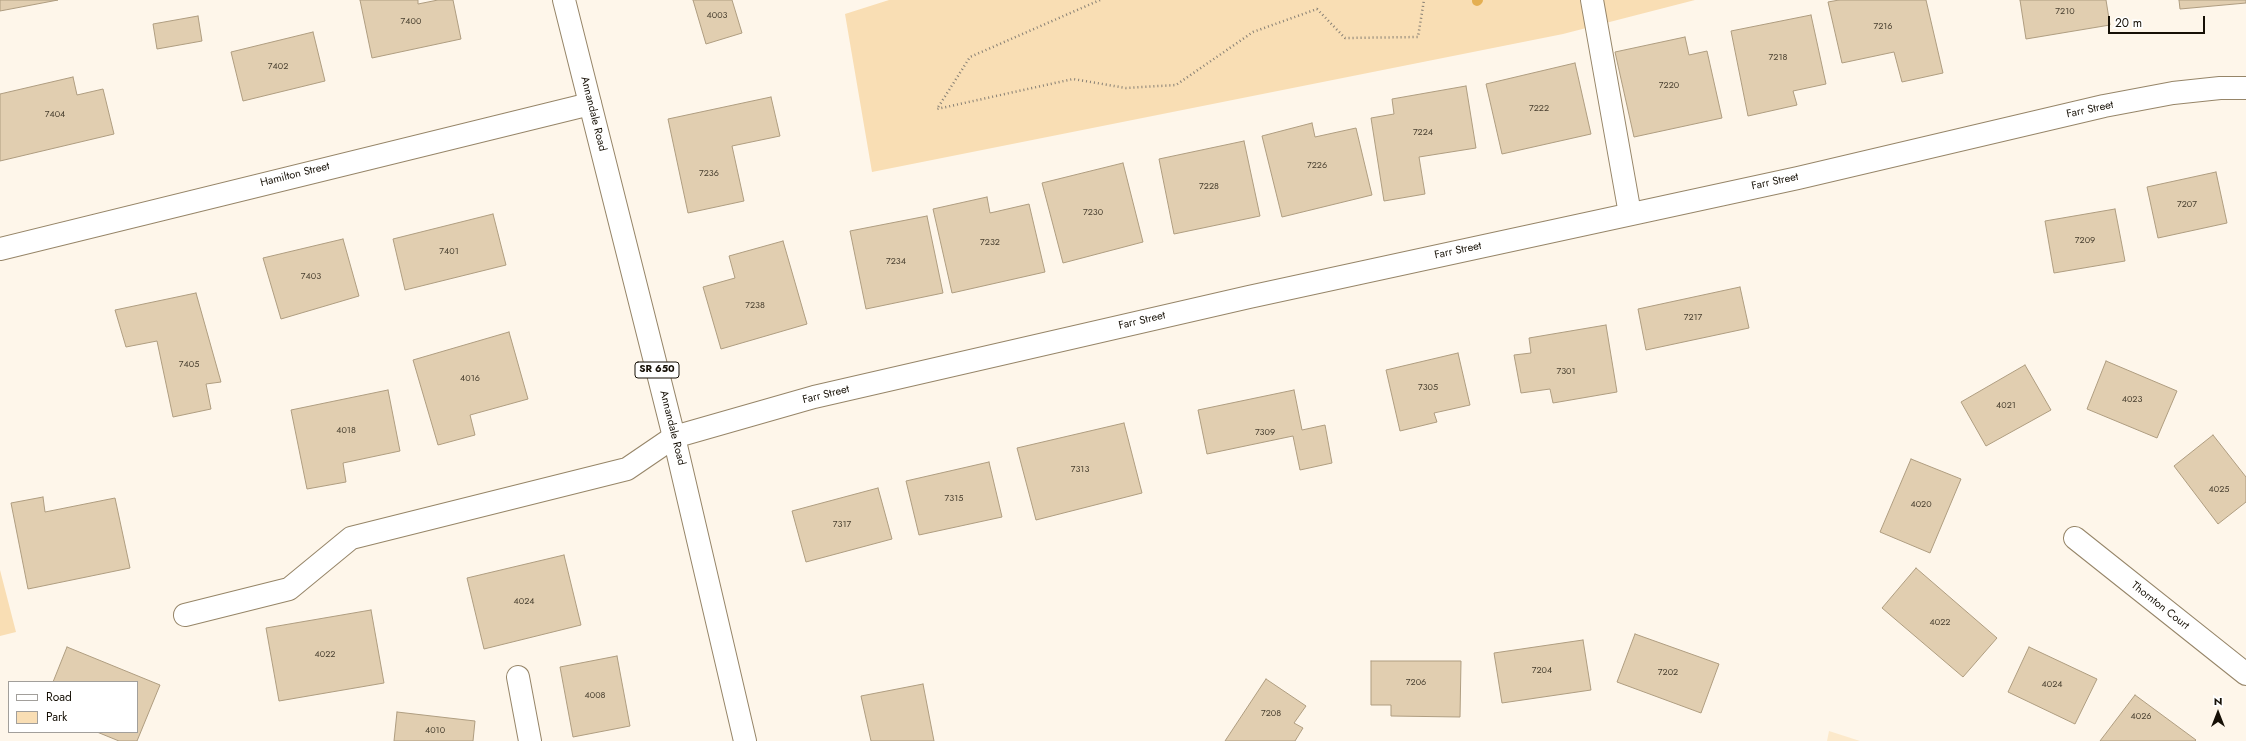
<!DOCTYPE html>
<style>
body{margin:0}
#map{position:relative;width:2246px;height:741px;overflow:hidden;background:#fef6ea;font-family:Jost,sans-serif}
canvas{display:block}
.legend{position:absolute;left:8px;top:681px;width:130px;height:52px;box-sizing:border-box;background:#fff;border:1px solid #a29f9b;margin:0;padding:5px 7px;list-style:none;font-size:12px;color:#161006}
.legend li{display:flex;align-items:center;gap:8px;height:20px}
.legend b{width:20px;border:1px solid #a29f9b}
.north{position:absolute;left:2198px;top:693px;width:40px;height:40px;-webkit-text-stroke:3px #fff;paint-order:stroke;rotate:0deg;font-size:11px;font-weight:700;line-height:16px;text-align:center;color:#161006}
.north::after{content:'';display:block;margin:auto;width:14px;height:18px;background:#161006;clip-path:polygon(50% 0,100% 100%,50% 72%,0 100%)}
.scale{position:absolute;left:2108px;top:16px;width:97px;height:18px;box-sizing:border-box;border:2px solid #161006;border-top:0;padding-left:5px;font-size:12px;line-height:14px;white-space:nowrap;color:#161006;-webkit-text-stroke:3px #fff;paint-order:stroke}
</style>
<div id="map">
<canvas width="2246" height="741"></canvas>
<ul class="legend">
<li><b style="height:5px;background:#fff"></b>Road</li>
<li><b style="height:11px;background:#f9deb4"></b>Park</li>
</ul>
<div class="north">N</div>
<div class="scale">20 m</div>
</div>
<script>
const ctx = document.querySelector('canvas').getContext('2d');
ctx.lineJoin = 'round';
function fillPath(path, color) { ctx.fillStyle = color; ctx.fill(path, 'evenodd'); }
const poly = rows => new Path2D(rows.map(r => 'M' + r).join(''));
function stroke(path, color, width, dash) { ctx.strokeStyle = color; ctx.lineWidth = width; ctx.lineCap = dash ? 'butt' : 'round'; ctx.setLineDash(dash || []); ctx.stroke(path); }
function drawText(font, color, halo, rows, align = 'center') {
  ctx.font = font + ' Jost,sans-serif'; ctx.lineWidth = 3.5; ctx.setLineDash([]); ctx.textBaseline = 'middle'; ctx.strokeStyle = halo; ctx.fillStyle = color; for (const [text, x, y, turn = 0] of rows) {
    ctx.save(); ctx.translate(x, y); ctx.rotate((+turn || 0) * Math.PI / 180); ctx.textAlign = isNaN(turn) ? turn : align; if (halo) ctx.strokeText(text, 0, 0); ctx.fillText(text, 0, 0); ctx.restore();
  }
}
const built = poly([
 [1829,731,1860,741,1827,741]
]);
const green = poly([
 [889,0,1695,0,1563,34,872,172,845,14],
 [0,570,16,632,0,636]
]);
const stream = poly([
 [1477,1,1478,0]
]);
const building = poly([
 [0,0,58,0,0,11,0,0],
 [360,0,418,0,418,4,438,0,453,0,461,39,372,58,360,0],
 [693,0,732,0,742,33,706,44,693,0],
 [1839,0,1926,0,1943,73,1902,82,1894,52,1842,63,1828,2,1839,0],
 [2020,0,2106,0,2110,25,2026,39,2020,0],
 [2179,0,2246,0,2246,3,2180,9,2179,0],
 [1811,15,1826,84,1793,91,1797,105,1748,116,1731,31,1811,15],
 [198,16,202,41,157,49,153,24,198,16],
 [313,32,325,81,243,101,231,52,313,32],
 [1685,37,1689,55,1707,51,1722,118,1634,137,1615,52,1685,37],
 [1575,63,1591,134,1502,154,1486,84,1575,63],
 [73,77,77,95,103,89,114,134,0,161,0,94,73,77],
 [1466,86,1476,148,1419,157,1425,194,1384,201,1371,118,1394,114,1392,99,1466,86],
 [771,97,780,136,732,146,744,201,688,213,668,119,771,97],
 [1312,123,1315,137,1356,128,1372,195,1282,217,1262,136,1312,123],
 [1244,141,1260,216,1174,234,1159,159,1244,141],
 [1123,163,1143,242,1063,263,1042,183,1123,163],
 [2216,172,2227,223,2158,238,2147,187,2216,172],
 [987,197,990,213,1029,204,1045,272,952,293,933,209,987,197],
 [2115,209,2125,261,2054,273,2045,221,2115,209],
 [493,214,506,265,405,290,393,239,493,214],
 [927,216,943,293,866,309,850,231,927,216],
 [343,239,359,296,281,319,263,258,343,239],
 [783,241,807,324,721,349,703,287,735,278,729,256,783,241],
 [1740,287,1749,328,1646,350,1638,309,1740,287],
 [196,293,221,382,206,384,211,409,173,417,157,341,126,347,115,310,196,293],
 [1606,325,1617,392,1553,403,1550,389,1521,393,1514,355,1531,353,1529,338,1606,325],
 [509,332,528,399,470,415,475,435,438,445,413,360,509,332],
 [1458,353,1470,405,1434,413,1437,422,1400,431,1386,370,1458,353],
 [2106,361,2177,391,2157,438,2087,409,2106,361],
 [2025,365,2051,410,1986,446,1961,402,2025,365],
 [388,390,400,451,343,463,346,482,307,489,291,410,388,390],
 [1294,390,1302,430,1325,425,1332,463,1300,470,1293,436,1207,454,1198,410,1294,390],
 [1124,423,1142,493,1036,520,1017,448,1124,423],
 [2213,435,2246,477,2246,502,2218,524,2174,466,2213,435],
 [1911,459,1961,479,1930,553,1880,532,1911,459],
 [989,462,1002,517,919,535,906,481,989,462],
 [878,488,892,539,806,562,792,511,878,488],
 [43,497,45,512,115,498,130,568,28,589,11,503,43,497],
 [564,555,581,625,484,649,467,578,564,555],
 [1916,568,1997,638,1963,677,1882,608,1916,568],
 [371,610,384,683,279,701,266,628,371,610],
 [1635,634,1719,664,1701,713,1617,682,1635,634],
 [1583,640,1591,690,1502,703,1494,653,1583,640],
 [67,647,160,685,137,741,119,741,97,732,137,732,137,682,53,682,67,647],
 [2029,647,2097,679,2075,724,2008,692,2029,647],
 [617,656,630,726,573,737,560,667,617,656],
 [1371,661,1461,661,1460,717,1391,716,1391,705,1371,705,1371,661],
 [1266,679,1306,706,1294,723,1303,728,1295,741,1225,741,1266,679],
 [923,684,934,741,871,741,861,696,923,684],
 [2135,695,2196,740,2195,741,2100,741,2135,695],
 [397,712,475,721,473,741,394,741,397,712]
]);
const path = poly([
 [1100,0,970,57,937,109,1073,79,1126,88,1176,85,1253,32,1317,9,1345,38,1418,37,1424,0]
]);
const minor = poly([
 [1592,0,1630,214],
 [0,249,590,104],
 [2075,538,2246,674],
 [185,615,289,589,351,538,627,469,674,437,814,397,1249,297,1798,178,2104,106,2173,93,2220,88,2246,88],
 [518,677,530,741]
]);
const major = poly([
 [564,0,674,437,745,741]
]);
const numberNames = [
 ["7210",2065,12],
 ["4003",717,16],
 ["7400",411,22],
 ["7216",1883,27],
 ["7218",1778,58],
 ["7402",278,67],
 ["7220",1669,86],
 ["7222",1539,109],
 ["7404",55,115],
 ["7224",1423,133],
 ["7226",1317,166],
 ["7236",709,174],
 ["7228",1209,187],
 ["7207",2187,205],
 ["7230",1093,213],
 ["7209",2085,241],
 ["7232",990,243],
 ["7401",449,252],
 ["7234",896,262],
 ["7403",311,277],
 ["7238",755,306],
 ["7217",1693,318],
 ["7405",189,365],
 ["7301",1566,372],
 ["4016",470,379],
 ["7305",1428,388],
 ["4023",2132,400],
 ["4021",2006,406],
 ["4018",346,431],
 ["7309",1265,433],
 ["7313",1080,470],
 ["4025",2219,490],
 ["7315",954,499],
 ["4020",1921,505],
 ["7317",842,525],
 ["4024",524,602],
 ["4022",1940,623],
 ["4022",325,655],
 ["7204",1542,671],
 ["7202",1668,673],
 ["7206",1416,683],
 ["4024",2052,685],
 ["4008",595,696],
 ["7208",1271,714],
 ["4026",2141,717],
 ["4010",435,731]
];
const shields = [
 [657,370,44]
];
const shieldNames = [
 ["SR 650",657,370]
];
const streetNames = [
 ["Farr Street",2090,110,-12],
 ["Annandale Road",593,114,76],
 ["Hamilton Street",295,175,-14],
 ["Farr Street",1775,182,-12],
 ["Farr Street",1458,251,-12],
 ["Farr Street",1142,321,-13],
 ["Farr Street",826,395,-14],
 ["Annandale Road",672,428,76],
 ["Thornton Court",2160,606,38]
];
fillPath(built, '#fce9cb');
fillPath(green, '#f9deb4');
stroke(stream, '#e4af52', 10);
fillPath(building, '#e1ceb0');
stroke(building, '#af9d80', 1);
stroke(minor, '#968568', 24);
stroke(major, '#968568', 24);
stroke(path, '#867f74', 2.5, [1, 3]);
stroke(minor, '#fff', 22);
stroke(major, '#fff', 22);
drawText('9px', '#494030', null, numberNames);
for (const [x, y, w] of shields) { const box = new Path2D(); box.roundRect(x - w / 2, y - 8, w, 16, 3); ctx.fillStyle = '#fff'; ctx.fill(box); stroke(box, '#161006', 1); }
drawText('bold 10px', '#161006', null, shieldNames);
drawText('11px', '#161006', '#fff', streetNames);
</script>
